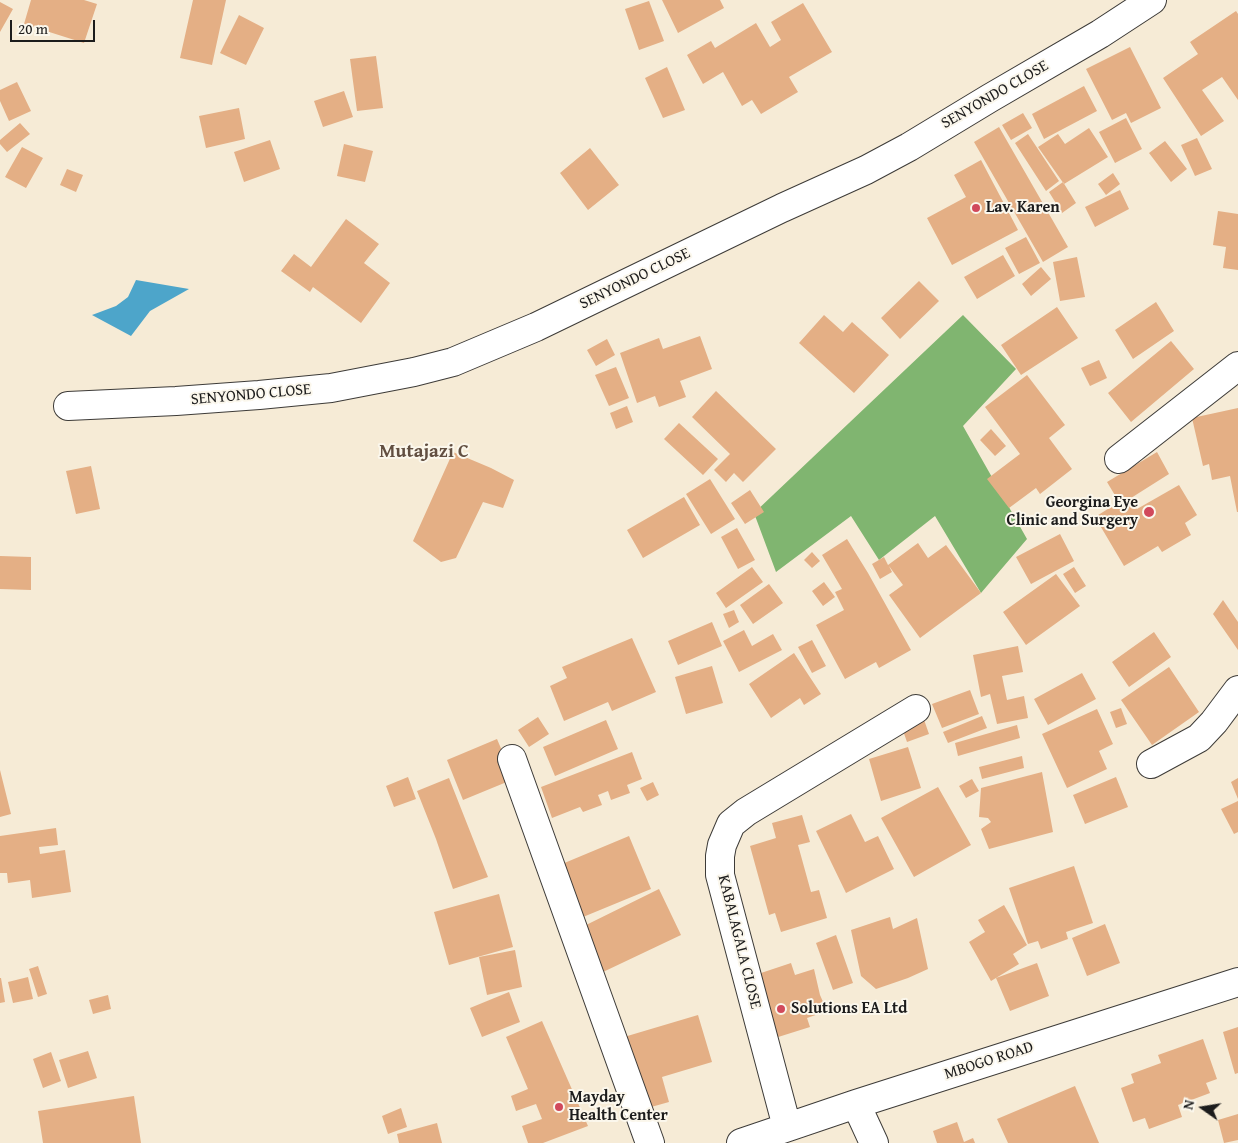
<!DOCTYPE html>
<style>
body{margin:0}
#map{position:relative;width:1238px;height:1143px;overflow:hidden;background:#f6ebd6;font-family:"Gentium Book Plus",serif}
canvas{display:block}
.north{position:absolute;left:1178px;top:1083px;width:50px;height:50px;-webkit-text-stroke:4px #fbf7ec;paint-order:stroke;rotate:283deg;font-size:14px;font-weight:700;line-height:20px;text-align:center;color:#1c1c1c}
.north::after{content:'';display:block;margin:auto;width:18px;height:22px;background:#1c1c1c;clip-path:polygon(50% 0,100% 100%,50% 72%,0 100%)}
.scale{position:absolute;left:10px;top:20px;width:85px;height:22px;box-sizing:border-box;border:2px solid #1c1c1c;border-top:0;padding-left:6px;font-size:15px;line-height:18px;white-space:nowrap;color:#1c1c1c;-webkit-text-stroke:4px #fbf7ec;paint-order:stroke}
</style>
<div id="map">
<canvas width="1238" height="1143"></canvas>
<div class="north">N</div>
<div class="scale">20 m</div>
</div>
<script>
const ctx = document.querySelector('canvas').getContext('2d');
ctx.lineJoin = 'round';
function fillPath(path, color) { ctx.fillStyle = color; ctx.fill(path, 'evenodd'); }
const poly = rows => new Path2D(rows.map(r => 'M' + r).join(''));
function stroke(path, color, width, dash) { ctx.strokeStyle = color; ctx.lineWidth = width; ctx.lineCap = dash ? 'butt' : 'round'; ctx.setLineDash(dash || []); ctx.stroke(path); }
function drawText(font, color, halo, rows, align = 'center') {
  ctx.font = font + ' "Gentium Book Plus",serif'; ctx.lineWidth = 4; ctx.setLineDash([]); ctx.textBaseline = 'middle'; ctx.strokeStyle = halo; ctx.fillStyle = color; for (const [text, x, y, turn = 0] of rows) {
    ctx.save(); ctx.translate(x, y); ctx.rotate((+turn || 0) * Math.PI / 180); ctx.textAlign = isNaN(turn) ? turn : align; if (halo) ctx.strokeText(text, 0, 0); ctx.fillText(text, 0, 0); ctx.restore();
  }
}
const forest = poly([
 [963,315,1016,369,963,426,1027,539,981,593,935,516,879,560,851,516,776,572,754,513]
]);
const water = poly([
 [136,280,189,289,150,311,131,336,92,315,116,306,128,297]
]);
const building = poly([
 [31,0,84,0,97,4,84,43,24,24],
 [193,0,226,0,212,65,180,58],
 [662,0,720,0,724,8,678,33],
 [649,1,664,41,639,50,625,9],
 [0,2,13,9,0,32],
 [803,3,832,52,789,77,798,92,761,114,752,100,742,106,723,72,703,84,687,55,711,41,715,48,756,23,770,47,781,40,771,22],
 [1236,11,1238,14,1238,100,1222,77,1202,90,1224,121,1201,136,1163,78,1198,54,1190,42],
 [239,15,264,28,246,65,220,53],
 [1130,47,1161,108,1131,123,1126,113,1112,120,1086,69],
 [376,56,383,108,357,111,350,59],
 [667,67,685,110,663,118,645,78],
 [17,82,31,111,9,121,0,101,0,90],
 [1084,86,1097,111,1044,139,1032,114],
 [344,91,353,117,323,127,314,101],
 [239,108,245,139,206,148,199,116],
 [1023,113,1032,128,1011,140,1002,125],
 [1126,118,1142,149,1115,163,1099,132],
 [20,123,30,134,7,152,0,144,0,140],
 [999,127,1068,247,1043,262,974,142],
 [1089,128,1108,157,1064,184,1038,147,1058,134,1065,144],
 [1028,134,1059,181,1046,191,1015,143],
 [1197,138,1212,169,1195,176,1181,145],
 [270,140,280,169,244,182,234,152],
 [1165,141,1187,169,1171,182,1149,153],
 [344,144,373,151,365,182,337,176],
 [22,147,43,158,26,188,5,177],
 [590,148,619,185,588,210,560,173],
 [981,160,1018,230,952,265,927,218,966,197,954,175],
 [67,169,83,175,76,192,60,185],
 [1113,173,1120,184,1106,195,1098,184],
 [1063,182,1076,203,1062,213,1049,192],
 [1120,190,1129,209,1095,227,1085,207],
 [1218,211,1238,214,1238,270,1223,268,1226,247,1213,245],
 [346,219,379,244,364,263,390,283,361,323,313,287,310,292,281,271,294,254,311,267],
 [1026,237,1040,263,1019,274,1005,248],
 [1003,255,1015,276,977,299,964,277],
 [1077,257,1085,297,1060,301,1053,262],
 [1041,267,1051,279,1031,296,1022,284],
 [919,281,939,301,900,339,881,318],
 [1156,302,1174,331,1133,359,1115,330],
 [1057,307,1078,338,1021,375,1001,345],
 [824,315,843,332,852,322,889,355,854,393,799,343],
 [700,336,712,369,680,381,686,397,659,407,655,396,637,403,620,353,659,338,663,349],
 [607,339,615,355,596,366,587,350],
 [1171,341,1194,369,1131,422,1108,393],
 [1099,360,1107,378,1090,386,1081,368],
 [616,367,629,398,609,406,595,375],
 [1027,375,1065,425,1049,438,1072,469,1040,494,1036,488,1009,508,987,479,1020,454,985,407],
 [716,391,776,449,743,482,734,473,726,482,714,470,730,454,692,417],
 [627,406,633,422,616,429,610,413],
 [1238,408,1238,512,1237,512,1230,476,1212,480,1209,464,1203,466,1192,418],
 [679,423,718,459,703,475,664,439],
 [991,429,1006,446,995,456,980,440],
 [453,452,491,468,514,480,503,508,483,502,456,558,441,562,413,541],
 [1157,452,1169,474,1131,498,1137,509,1179,485,1197,515,1185,523,1191,535,1162,552,1158,546,1124,566,1095,517,1119,502,1107,482],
 [91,466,100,509,76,514,66,471],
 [710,479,735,519,711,534,686,494],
 [750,490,764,512,745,524,731,503],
 [684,497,700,525,643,558,627,530],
 [737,528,755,560,738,569,721,537],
 [1060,534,1074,561,1031,584,1016,557],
 [847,539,868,573,911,650,879,668,876,662,845,679,816,625,844,610,835,592,842,589,822,555],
 [918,543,928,558,946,545,981,593,920,638,889,595,903,585,889,566,892,572,880,579,872,564,884,557,888,565],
 [812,552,820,561,812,568,804,560],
 [0,556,31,557,31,590,0,589],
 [752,567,763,582,726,608,716,593],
 [1074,567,1086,586,1075,593,1063,574],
 [1056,574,1080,606,1026,645,1003,612],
 [824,582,835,597,823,606,812,591],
 [769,584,783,603,753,624,740,605],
 [1223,600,1238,622,1238,650,1213,614],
 [734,610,739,622,729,628,723,614],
 [712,622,722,646,678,665,668,641],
 [744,630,752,646,773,634,782,650,739,672,723,641],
 [1154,632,1171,657,1129,687,1112,662],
 [632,638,656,692,612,711,608,702,564,721,550,686,567,678,562,667],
 [812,640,826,666,812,673,798,647],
 [1018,646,1023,672,1002,676,1007,700,1024,696,1028,718,997,724,990,694,981,697,973,655],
 [794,653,821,694,804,705,800,698,771,718,749,684],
 [712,666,723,703,686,714,675,677],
 [1169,667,1199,712,1152,745,1121,700],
 [1082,673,1096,699,1048,725,1034,699],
 [970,690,979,714,942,728,932,704],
 [1121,708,1127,724,1116,728,1110,712],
 [1097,709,1113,744,1099,751,1107,769,1067,788,1042,734],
 [922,714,929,734,907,742,900,722],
 [982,716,987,728,948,743,943,732],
 [538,717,549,734,529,747,518,730],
 [606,720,618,749,555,776,543,747],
 [1017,725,1020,738,958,756,955,743],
 [497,739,514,779,463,800,447,760],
 [908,747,921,788,881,801,869,759],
 [632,752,642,779,627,785,630,793,611,800,608,791,598,795,602,805,583,812,580,807,552,818,541,787],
 [1022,756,1024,768,982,779,979,767],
 [0,770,11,814,0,817],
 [1042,772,1053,832,989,849,981,829,991,822,988,818,979,817,981,788],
 [408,777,416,799,394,807,386,786],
 [1116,777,1128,807,1085,824,1073,795],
 [449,778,488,877,453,889,436,839,417,791],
 [1238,778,1238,799,1231,782],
 [972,779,979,791,966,798,959,786],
 [653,782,659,795,647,801,640,788],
 [938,787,971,845,914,877,881,818],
 [1238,801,1238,832,1234,834,1221,809],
 [851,814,865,842,878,836,894,869,846,893,816,831],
 [802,815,810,842,798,845,811,892,819,890,827,918,781,932,775,913,769,915,750,846,776,838,772,823],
 [56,828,58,845,39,847,40,854,65,850,71,892,32,898,30,880,8,883,7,873,0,873,0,836],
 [629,836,651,889,583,917,562,864],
 [1074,866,1093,923,1066,932,1068,939,1041,949,1038,941,1028,944,1009,888],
 [659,889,681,935,603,972,582,927],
 [499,894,513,947,449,965,434,912],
 [1004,905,1027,945,1013,954,1019,964,991,981,969,942,985,932,978,920],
 [890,917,893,929,917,918,928,969,908,978,876,989,861,976,851,930],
 [1105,924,1120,963,1087,976,1072,938],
 [836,935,853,983,833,990,816,943],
 [515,950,522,987,487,995,479,957],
 [791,963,795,975,814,969,820,995,827,1011,807,1018,810,1027,775,1038,755,975],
 [1037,963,1049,996,1010,1011,996,978],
 [38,966,47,994,38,997,29,969],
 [28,977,33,999,13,1003,8,982],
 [0,978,1,978,5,1002,0,1003],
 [509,992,520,1022,482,1037,470,1008],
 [108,995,111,1009,93,1014,89,1000],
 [698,1015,712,1062,662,1077,669,1102,644,1109,624,1037],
 [542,1021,588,1126,543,1143,528,1143,522,1126,542,1119,536,1104,516,1111,511,1096,528,1089,506,1037],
 [1238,1027,1238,1073,1235,1074,1223,1032],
 [1203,1039,1217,1079,1206,1083,1210,1093,1178,1105,1182,1117,1149,1129,1145,1118,1133,1122,1121,1088,1134,1083,1131,1074,1161,1063,1158,1055],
 [88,1051,97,1078,68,1088,59,1060],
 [51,1052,61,1081,43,1088,33,1059],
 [1075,1086,1099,1143,1008,1143,997,1119],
 [134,1096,141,1143,43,1143,38,1111],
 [401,1108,407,1127,388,1134,382,1116],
 [1238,1114,1238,1140,1224,1143,1218,1120],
 [957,1122,964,1142,973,1138,975,1143,937,1143,933,1131],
 [437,1123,442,1143,399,1143,397,1134]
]);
const minor = poly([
 [68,406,176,401,259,395,331,388,414,372,453,362,536,327,782,208,866,170,909,147,990,98,1100,34,1152,0],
 [1119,459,1238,366],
 [512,759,650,1143],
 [1151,764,1199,738,1214,722,1238,690],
 [856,1104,874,1143],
 [787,1127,720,875,720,856,722,845,731,824,746,812,916,709],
 [741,1143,856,1104,1238,982]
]);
const markers = [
 [976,208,5,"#d1495b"],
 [1149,512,6,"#d1495b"],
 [781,1009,5,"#d1495b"],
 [559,1107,5,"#d1495b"]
];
const streetNames = [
 ["SENYONDO CLOSE",995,95,-30],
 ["SENYONDO CLOSE",635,279,-26],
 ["SENYONDO CLOSE",251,395,-5],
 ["KABALAGALA CLOSE",739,942,76],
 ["MBOGO ROAD",989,1061,-18]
];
const poiNames = [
 ["Lav. Karen",986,208],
 ["Georgina Eye",1138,503,"right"],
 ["Clinic and Surgery",1138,521,"right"],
 ["Solutions EA Ltd",791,1009],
 ["Mayday",569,1098],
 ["Health Center",569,1116]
];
const quarterNames = [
 ["Mutajazi C",424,452]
];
fillPath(forest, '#80b570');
fillPath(water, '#4da5ca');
fillPath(building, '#e4af85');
stroke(minor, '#3d3b38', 30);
stroke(minor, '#fff', 28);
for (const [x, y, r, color] of markers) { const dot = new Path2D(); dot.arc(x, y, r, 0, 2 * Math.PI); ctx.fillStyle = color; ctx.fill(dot); stroke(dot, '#fbf7ec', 2); }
drawText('16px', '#1c1c1c', '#fbf7ec', streetNames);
drawText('bold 16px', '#1c1c1c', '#fbf7ec', poiNames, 'left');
drawText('bold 19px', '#624f41', '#fbf7ec', quarterNames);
</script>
